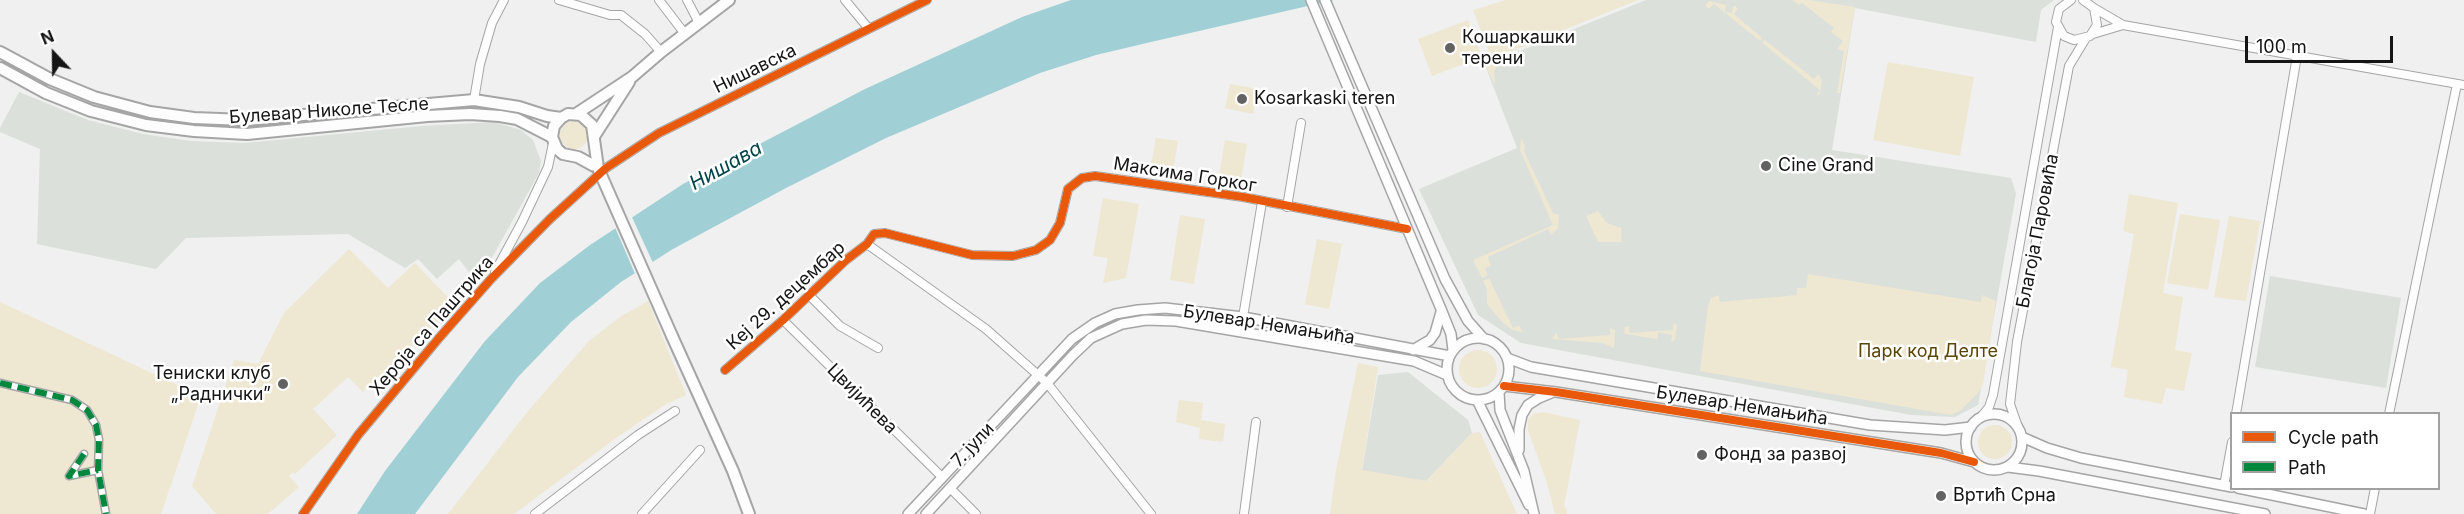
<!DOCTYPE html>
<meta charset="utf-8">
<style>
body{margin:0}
#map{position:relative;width:2464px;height:514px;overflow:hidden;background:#eff0ef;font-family:Inter,sans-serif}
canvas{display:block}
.legend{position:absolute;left:2230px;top:412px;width:210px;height:78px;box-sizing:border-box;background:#fff;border:2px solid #a1a1a1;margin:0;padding:8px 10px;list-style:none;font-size:18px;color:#141514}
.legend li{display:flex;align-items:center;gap:12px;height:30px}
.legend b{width:30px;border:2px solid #a1a1a1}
.north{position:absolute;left:24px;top:24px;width:60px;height:60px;-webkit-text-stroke:4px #fff;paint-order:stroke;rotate:338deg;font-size:16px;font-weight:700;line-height:24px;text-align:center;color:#141514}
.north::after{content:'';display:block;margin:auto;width:21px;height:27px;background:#141514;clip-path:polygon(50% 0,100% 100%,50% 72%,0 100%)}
.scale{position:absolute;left:2245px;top:36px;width:148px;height:27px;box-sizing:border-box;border:3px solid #141514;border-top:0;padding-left:8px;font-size:18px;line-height:21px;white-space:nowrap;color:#141514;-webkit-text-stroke:4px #fff;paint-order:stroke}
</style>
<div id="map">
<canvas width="2464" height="514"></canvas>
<ul class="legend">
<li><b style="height:8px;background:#e8590c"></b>Cycle path</li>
<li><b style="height:8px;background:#00873e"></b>Path</li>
</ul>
<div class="north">N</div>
<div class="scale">100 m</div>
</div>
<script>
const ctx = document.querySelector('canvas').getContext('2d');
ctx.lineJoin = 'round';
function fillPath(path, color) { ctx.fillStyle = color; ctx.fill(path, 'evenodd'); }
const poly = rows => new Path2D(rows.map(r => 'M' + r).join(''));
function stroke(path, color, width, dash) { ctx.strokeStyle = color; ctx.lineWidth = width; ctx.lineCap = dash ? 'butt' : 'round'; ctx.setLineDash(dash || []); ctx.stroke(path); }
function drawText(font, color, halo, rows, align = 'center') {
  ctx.font = font + ' Inter,sans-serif'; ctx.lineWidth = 5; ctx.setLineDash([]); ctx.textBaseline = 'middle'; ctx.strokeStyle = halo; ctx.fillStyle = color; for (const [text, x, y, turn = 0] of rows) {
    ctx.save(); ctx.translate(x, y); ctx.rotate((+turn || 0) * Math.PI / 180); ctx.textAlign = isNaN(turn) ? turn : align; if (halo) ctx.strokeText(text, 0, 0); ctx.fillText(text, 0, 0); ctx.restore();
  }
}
const built = poly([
 [1646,0,2054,0,2041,10,2036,42,1855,8,1832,150,2011,178,2016,194,1978,405,1955,417,1911,415,1521,343,1478,315,1419,189,1517,148,1485,65],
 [19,92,88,120,143,134,191,141,244,143,422,126,494,122,521,130,533,140,541,161,539,173,489,263,474,279,459,259,437,279,418,259,405,268,348,234,186,238,156,269,37,244,40,149,0,132,0,128],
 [2270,276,2401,298,2386,388,2255,367],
 [1408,372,1468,420,1472,433,1426,481,1362,471,1378,375]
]);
const green = poly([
 [1506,0,1638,0,1492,59,1473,10],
 [1792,0,1809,0,1855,7,1840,93,1837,93,1844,51,1837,49,1843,41,1831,32,1834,28,1802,3,1799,5],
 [1709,1,1726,5,1725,12,1732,13,1733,6,1735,6,1738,9,1734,14,1762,38,1760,41,1714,4,1709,9,1705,5],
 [1468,20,1482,57,1432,76,1418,39],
 [1765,40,1814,79,1819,74,1822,81,1820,93,1819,95,1816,95,1820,90,1762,43],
 [1507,57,1497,66,1494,71,1495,85,1485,65],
 [1888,62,1974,77,1960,156,1873,140],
 [1230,84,1258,89,1253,114,1225,108],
 '560 135a14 14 0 1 1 28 0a14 14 0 1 1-28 0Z',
 [1156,138,1178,141,1173,170,1151,166],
 [1521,138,1525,146,1524,151,1553,213,1559,215,1558,228,1551,235,1548,229,1488,257,1491,266,1485,268,1488,275,1482,278,1473,260,1553,225,1520,150],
 [1225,140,1247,144,1241,180,1219,176],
 [2129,194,2178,203,2163,293,2183,297,2175,350,2192,353,2184,391,2166,388,2162,404,2124,397,2128,370,2111,367,2134,234,2123,231],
 [1103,198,1139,204,1126,278,1103,283,1108,258,1093,256],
 [1598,211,1607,223,1621,228,1622,242,1598,242,1586,216],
 [2180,214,2220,220,2208,290,2167,283],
 [1180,215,1205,219,1194,284,1170,280],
 [2229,216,2260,221,2246,301,2214,297],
 [1317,239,1342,244,1329,309,1305,304],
 [349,249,388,288,415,263,455,305,363,392,348,377,313,409,337,435,295,474,293,472,289,476,299,487,268,514,216,514,192,486,234,360,258,364,284,313],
 [1808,274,1981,302,1982,295,1996,301,1983,384,1978,393,1960,411,1951,415,1700,371,1708,306,1711,298,1719,295,1720,302,1797,295,1797,288,1806,288],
 [1489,278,1513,328,1519,325,1523,333,1511,329,1501,321,1487,304,1487,290,1483,281],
 [648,301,686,395,666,404,616,438,514,514,448,514,528,411,589,341,620,317],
 [0,302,201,396,161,514,0,514],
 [1673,323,1677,325,1675,340,1671,342,1672,335,1658,332,1657,339,1626,334,1624,332,1625,327,1629,326,1629,333,1673,330],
 [1610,328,1615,330,1614,348,1602,343,1552,339,1556,332,1559,339,1610,335],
 '1459 369a19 19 0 1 1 38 0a19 19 0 1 1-38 0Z',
 [1358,363,1378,367,1362,470,1426,481,1472,433,1480,432,1517,514,1330,514,1336,470],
 [1179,400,1203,403,1201,420,1225,424,1223,442,1199,439,1200,428,1176,422],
 [1543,412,1580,420,1564,506,1567,510,1567,514,1555,514,1547,483,1528,430,1528,420,1533,414],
 '1978 442a17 17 0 1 1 34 0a17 17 0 1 1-34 0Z'
]);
const water = poly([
 [1071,0,1334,0,1151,42,1096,55,1040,73,886,138,786,188,673,249,621,282,571,322,518,377,415,514,357,514,385,471,485,341,540,283,590,245,683,184,865,89,1022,17]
]);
const pier = poly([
 [631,215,654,265,636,276,614,225]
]);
const pedestrian = poly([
 [0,383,72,400,87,410,96,425,99,440,98,470,106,514],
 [84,454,69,476,98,470]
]);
const minor = poly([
 [559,0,610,15,621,15,645,34,661,52],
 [659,0,685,34],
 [687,0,699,23],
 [845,0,869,29],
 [2071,0,2059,9,2056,22,2064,36,2074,40,2090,36,2097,25,2094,8,2083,0],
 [2094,8,2123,25,2464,85],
 [2093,34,2123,25],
 [474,100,480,64,492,23,504,0],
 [1287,207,1301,123],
 [867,244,986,329,1047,383,1151,514],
 [495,272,522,222,548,167,553,143],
 [809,295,840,326,878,348],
 [1243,317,1262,202],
 [783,320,942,477],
 [725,370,783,320,846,260,867,244,874,234,885,233,972,255,1013,256,1036,250,1050,240,1060,223,1068,189,1082,178,1095,176,1243,197,1407,229],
 [2236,414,2297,56],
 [2389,414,2457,84],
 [1981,417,1989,407,1993,395,2058,27],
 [2018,427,2010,404,2017,342,2069,66,2086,38],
 [2224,486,2232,442],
 [950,488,976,514],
 [303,514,358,435,439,338,491,279,550,219,606,168,659,133,927,0],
 [535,514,638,435,675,411],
 [642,514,700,450],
 [1244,514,1256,422],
 [2370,514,2375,488]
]);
const tertiary = poly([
 [1311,0,1441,309,1451,334,1453,350],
 [1325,0,1445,279,1468,321,1484,339],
 '1447 369a31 31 0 1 1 62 0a31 31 0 1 1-62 0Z',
 [1413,350,1430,340,1435,333,1441,312],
 [1507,358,1531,367,1870,425,1945,430,1971,427],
 [1504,386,1556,392,1941,453,1974,462],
 [1499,392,1500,410,1524,471,1534,514],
 [1477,400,1529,505],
 '1966 442a28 28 0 1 1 56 0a28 28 0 1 1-56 0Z',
 [2022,437,2047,448,2081,458,2232,487],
 [1519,450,1519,429,1522,415,1528,405,1539,398,1551,393],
 [2008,467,2039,471,2265,514],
 [2238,488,2364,514],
 [908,514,1072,339,1095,323,1115,314,1138,310,1165,308,1243,317,1450,356],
 [926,514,1073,355,1091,338,1122,324,1146,320,1176,321,1414,361,1447,375]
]);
const secondary = poly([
 [0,52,50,79,94,97,150,112,194,118,246,120,474,100,519,107,547,116,561,118],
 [0,68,46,93,91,111,146,125,194,131,247,134,427,116,470,114,500,116,517,119,552,137],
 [568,114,581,115,592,125,598,168,578,157,563,154,557,149,552,137,554,126,561,118,568,114],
 [576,114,632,77,661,52,729,0],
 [595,135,629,82],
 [672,336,733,471,749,514]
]);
const secondaryBridge = poly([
 [598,168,672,336]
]);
const quiet = poly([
 [0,383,72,400,87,410,96,425,99,440,98,470,106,514],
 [84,454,69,476,98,470]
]);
const cycleway = poly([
 [725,370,783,320,846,260,867,244,874,234,885,233,972,255,1013,256,1036,250,1050,240,1060,223,1068,189,1082,178,1095,176,1243,197,1407,229],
 [1504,386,1556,392,1941,453,1974,462],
 [303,514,358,435,439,338,491,279,550,219,606,168,659,133,927,0]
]);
const markers = [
 [1450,48,6,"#616261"],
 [1242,99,6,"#616261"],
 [1766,166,6,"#616261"],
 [283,384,6,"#616261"],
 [1702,455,6,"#616261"],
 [1941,496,6,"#616261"]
];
const poiNames = [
 ["Кошаркашки",1462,38],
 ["терени",1462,59],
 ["Kosarkaski teren",1254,99],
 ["Cine Grand",1778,166],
 ["Тениски клуб",271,374,"right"],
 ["„Раднички”",271,395,"right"],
 ["Фонд за развој",1714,455],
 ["Вртић Срна",1953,496]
];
const streetNames = [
 ["Нишавска",755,69,-26],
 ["Булевар Николе Тесле",329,111,-4],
 ["Максима Горког",1185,175,9],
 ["Благоја Паровића",2038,231,-79],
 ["Кеј 29. децембар",786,296,-42],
 ["Булевар Немањића",1269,325,9],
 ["Хероја са Паштрика",432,326,-49],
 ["Цвијићева",862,399,45],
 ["Булевар Немањића",1742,406,9],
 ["7. јули",973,445,-47]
];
const parkNames = [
 ["Парк код Делте",1928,352]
];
const waterNames = [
 ["Нишава",726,166,-29]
];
fillPath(built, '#dbe0db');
fillPath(green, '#eee7d2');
fillPath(water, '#a0d0d5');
fillPath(pier, '#eff0ef');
stroke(pedestrian, '#a4a5a4', 9);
stroke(minor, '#a4a5a4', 10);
stroke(tertiary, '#a4a5a4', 12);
stroke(secondary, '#a4a5a4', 14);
stroke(pedestrian, '#fdfdfd', 6);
stroke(minor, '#fdfdfd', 8);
stroke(tertiary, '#fdfdfd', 9);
stroke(secondary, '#fdfdfd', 10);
stroke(secondaryBridge, '#a4a5a4', 14, []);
stroke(secondaryBridge, '#fdfdfd', 10);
stroke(quiet, '#00873e', 6, [12, 6]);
stroke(cycleway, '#e8590c', 8);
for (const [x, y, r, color] of markers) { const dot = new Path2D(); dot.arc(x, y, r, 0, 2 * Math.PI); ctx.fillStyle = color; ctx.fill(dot); stroke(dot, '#fff', 2); }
drawText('18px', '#141514', '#fff', poiNames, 'left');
drawText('18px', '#141514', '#fff', streetNames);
drawText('18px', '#594606', '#fff', parkNames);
drawText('italic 20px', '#02444a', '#fff', waterNames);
</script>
